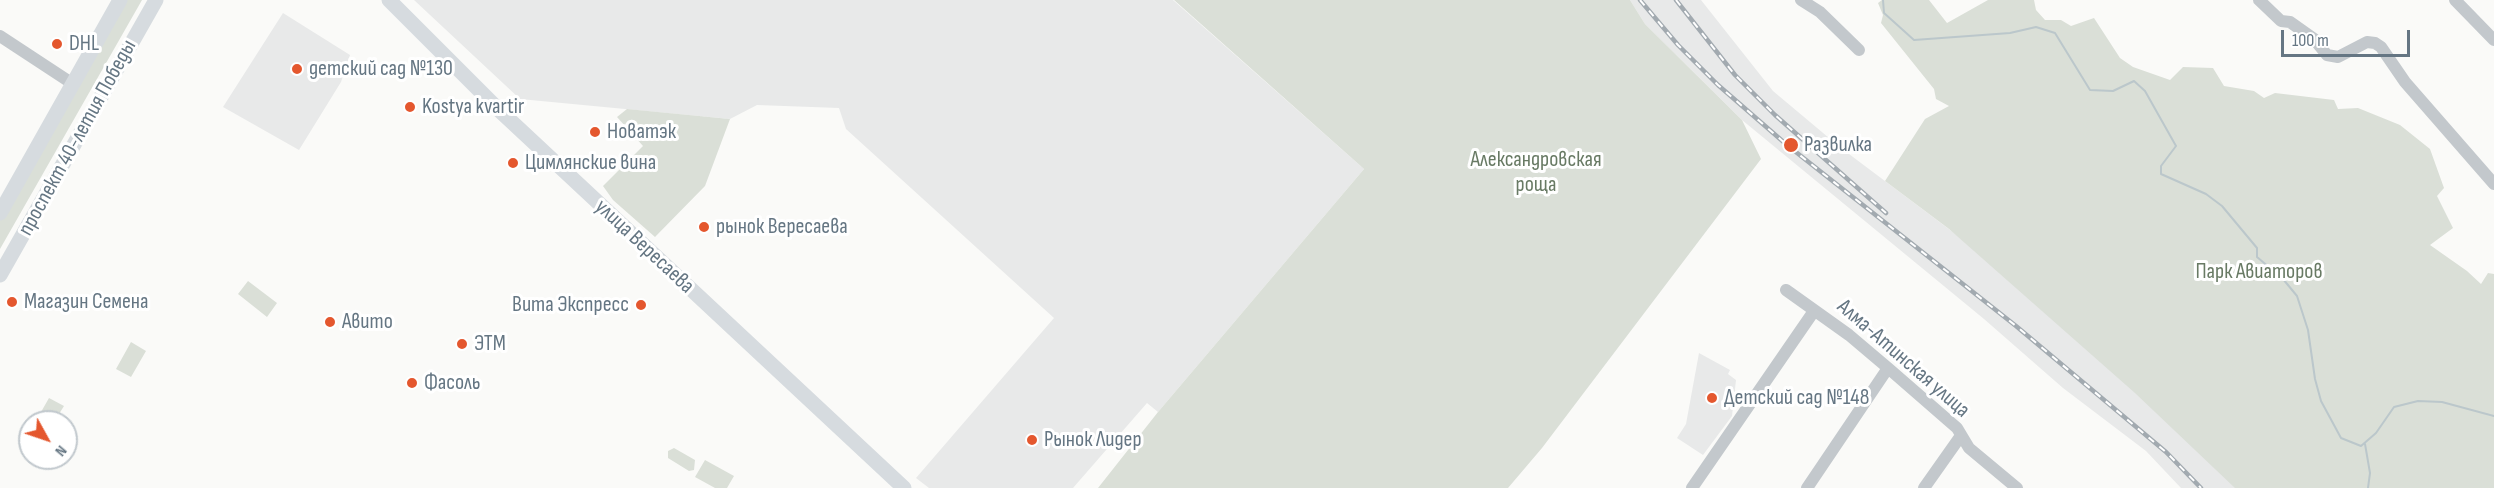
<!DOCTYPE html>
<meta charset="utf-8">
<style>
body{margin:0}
#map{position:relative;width:2494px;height:488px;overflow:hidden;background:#fafaf8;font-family:"Sofia Sans Condensed",sans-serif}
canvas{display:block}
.north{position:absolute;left:18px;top:410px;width:60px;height:60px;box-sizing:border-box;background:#fff;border:2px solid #c1c8cd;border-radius:50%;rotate:130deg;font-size:16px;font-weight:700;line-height:24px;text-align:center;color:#657683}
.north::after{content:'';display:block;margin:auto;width:21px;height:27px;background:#e4572e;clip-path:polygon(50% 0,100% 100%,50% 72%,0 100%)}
.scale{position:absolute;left:2281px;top:30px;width:129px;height:27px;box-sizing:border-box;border:3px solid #657683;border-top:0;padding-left:8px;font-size:18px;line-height:21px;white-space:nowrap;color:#657683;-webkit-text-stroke:4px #fff;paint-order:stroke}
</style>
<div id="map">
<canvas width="2494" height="488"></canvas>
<div class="north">N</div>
<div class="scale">100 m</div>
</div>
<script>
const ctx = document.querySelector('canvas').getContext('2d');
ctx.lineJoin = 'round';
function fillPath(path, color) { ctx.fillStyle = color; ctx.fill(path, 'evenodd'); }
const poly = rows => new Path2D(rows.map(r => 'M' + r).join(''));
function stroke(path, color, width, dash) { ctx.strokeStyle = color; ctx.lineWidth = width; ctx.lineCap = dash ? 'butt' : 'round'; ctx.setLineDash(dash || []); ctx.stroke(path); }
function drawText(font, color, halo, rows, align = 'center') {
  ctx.font = font + ' "Sofia Sans Condensed",sans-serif'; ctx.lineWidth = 6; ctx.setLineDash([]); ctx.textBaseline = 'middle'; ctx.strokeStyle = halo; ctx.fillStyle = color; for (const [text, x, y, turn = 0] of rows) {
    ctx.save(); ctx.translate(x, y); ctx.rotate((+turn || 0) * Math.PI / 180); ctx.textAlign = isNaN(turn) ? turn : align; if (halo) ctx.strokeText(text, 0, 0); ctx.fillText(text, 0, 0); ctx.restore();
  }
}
const built = poly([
 [414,0,1173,0,1364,169,1158,412,1147,403,1073,488,929,488,916,478,1054,318,846,129,839,108,757,105,730,119,520,99],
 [1630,0,1701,0,1773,91,1841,148,2022,284,2252,488,2181,488,2146,451,2063,388,1984,319,1742,120,1645,24],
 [283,13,350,55,341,82,299,150,223,107],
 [1699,353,1730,370,1728,374,1736,380,1732,416,1703,455,1677,438,1686,424]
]);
const green = poly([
 [124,0,142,0,0,249,0,218],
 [1174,0,1630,0,1645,24,1742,120,1761,159,1542,448,1508,488,1098,488,1158,412,1364,169],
 [1882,0,1929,0,1947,23,1988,0,2034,0,2036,10,2045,20,2061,20,2071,26,2094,18,2120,58,2133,67,2170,80,2183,67,2213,68,2224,86,2254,91,2264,98,2275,93,2334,100,2338,109,2358,108,2400,125,2430,149,2444,188,2437,196,2453,228,2430,245,2467,271,2481,284,2488,273,2494,274,2494,488,2235,488,2135,393,1949,229,1885,181,1925,119,1949,106,1936,99,1934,89,1881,23,1883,15,1878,3],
 [627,109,730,119,705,186,655,237,613,200,603,186,643,146,617,117],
 [248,281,277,303,267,317,238,294],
 [131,342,146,351,131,377,116,369],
 [49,398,64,406,54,422,42,422,37,419],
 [674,448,695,460,694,470,689,471,668,458,668,451],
 [705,460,734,476,727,488,715,488,695,477]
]);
const stream = poly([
 [1883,0,1884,13,1914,40,2010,33,2036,27,2055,33,2090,90,2113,91,2134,81,2145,91,2176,146,2161,166,2161,174,2206,194,2222,206,2257,248,2257,257,2283,279,2297,296,2308,330,2315,379,2321,401,2341,438,2361,446,2376,433,2394,407,2418,401,2442,402,2494,416],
 [2365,444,2370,473,2368,488]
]);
const minor = poly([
 [1801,0,1820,12,1859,50],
 [2259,0,2281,21,2290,22,2314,39,2327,55,2338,57,2367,42,2375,43,2381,47,2405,82,2494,184],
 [2455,0,2494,40],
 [0,36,73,84],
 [1786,290,1849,335,1888,368,1957,428,1969,448,2017,488],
 [1692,488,1814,311],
 [1807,488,1888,368],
 [1924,488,1960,437]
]);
const major = poly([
 [389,0,499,110,904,488],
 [0,213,120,0],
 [0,275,156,0]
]);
const rail = poly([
 [1640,0,1678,45,1718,85,1787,145,2016,326,2166,452,2201,488],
 [1676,0,1735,75,1775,115,1886,213]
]);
const markers = [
 [57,44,6,"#e4572e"],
 [297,69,6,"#e4572e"],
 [410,107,6,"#e4572e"],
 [595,132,6,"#e4572e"],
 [1791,145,8,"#e4572e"],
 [513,163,6,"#e4572e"],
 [704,227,6,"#e4572e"],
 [12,302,6,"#e4572e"],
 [641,305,6,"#e4572e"],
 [330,322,6,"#e4572e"],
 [462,344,6,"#e4572e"],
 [412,383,6,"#e4572e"],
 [1712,398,6,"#e4572e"],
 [1032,440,6,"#e4572e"]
];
const poiNames = [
 ["DHL",69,44],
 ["детский сад №130",309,69],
 ["Kostya kvartir",422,107],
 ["Новатэк",607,132],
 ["Развилка",1804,145],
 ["Цимлянские вина",525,163],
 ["рынок Вересаева",716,227],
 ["Магазин Семена",24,302],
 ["Вита Экспресс",629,305,"right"],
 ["Авито",342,322],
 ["ЭТМ",474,344],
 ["Фасоль",424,383],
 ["Детский сад №148",1724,398],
 ["Рынок Лидер",1044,440]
];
const streetNames = [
 ["проспект 40-летия Победы",78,138,-61],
 ["улица Вересаева",644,247,43],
 ["Алма-Атинская улица",1903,359,41]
];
const parkNames = [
 ["Александровская",1536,160],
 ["роща",1536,185],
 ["Парк Авиаторов",2259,272]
];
fillPath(built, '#e8e9e9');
fillPath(green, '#dadfd7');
stroke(stream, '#bbc7cb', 2);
stroke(minor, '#c3c8cc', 12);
stroke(major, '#d6dbdf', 15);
stroke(rail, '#a2aab0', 4.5);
stroke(rail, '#fff', 2, [7]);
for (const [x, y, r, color] of markers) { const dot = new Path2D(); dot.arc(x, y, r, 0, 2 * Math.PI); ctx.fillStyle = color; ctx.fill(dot); stroke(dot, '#fff', 2); }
drawText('22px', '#657683', '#fff', poiNames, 'left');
drawText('22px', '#657683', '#fff', streetNames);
drawText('22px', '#687a64', '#fff', parkNames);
</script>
